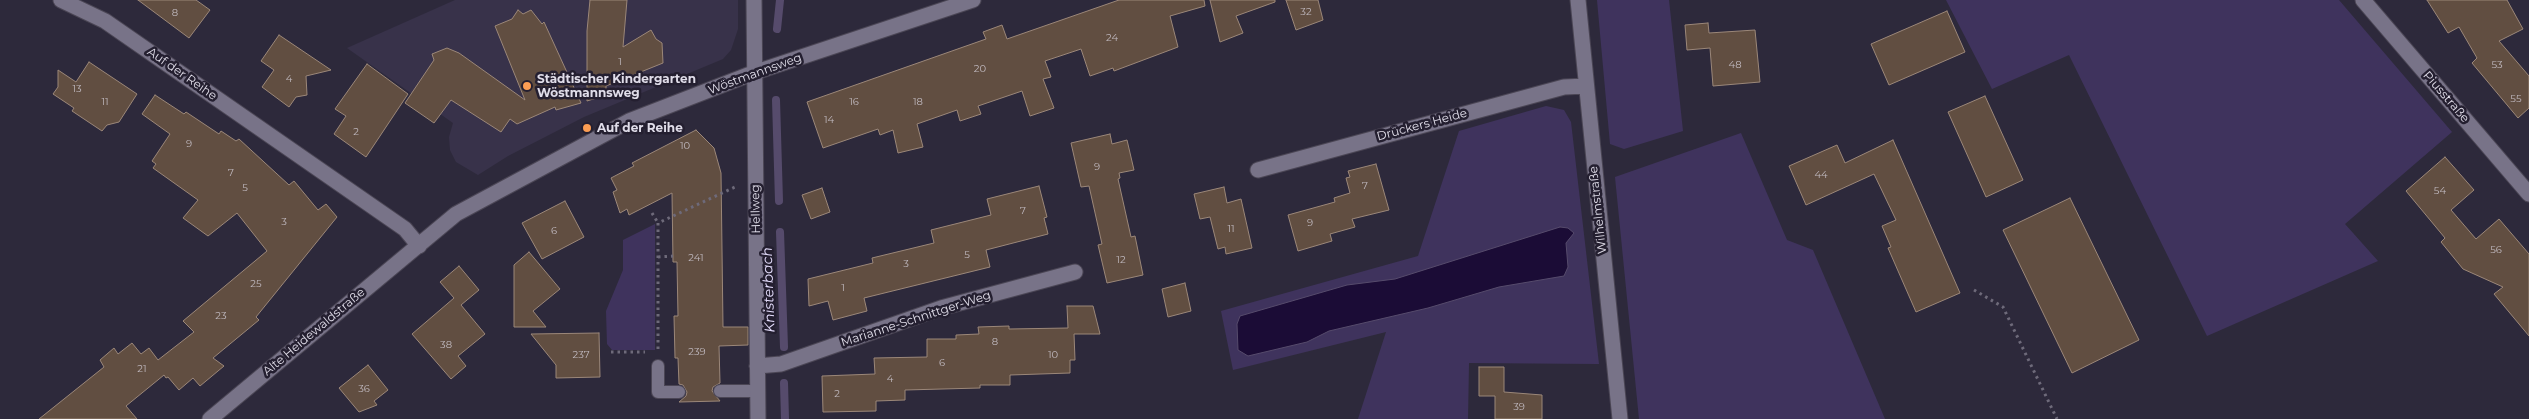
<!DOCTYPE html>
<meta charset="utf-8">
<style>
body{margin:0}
canvas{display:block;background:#2d293b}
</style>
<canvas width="2529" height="419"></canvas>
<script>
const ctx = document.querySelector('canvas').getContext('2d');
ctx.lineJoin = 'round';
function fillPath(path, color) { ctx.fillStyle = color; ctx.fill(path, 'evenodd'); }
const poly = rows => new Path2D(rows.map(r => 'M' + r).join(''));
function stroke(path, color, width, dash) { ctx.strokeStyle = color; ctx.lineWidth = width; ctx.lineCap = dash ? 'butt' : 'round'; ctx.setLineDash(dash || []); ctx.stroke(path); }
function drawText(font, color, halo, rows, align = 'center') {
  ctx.font = font + ' Montserrat,sans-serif'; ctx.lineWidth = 5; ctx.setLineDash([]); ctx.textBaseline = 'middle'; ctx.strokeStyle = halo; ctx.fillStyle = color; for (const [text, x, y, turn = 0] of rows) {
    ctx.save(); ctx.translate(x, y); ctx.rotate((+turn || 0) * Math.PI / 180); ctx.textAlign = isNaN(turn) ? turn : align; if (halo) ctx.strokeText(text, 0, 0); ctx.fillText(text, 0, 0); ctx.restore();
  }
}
const built = poly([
 [455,0,738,0,738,29,731,50,723,59,584,117,508,156,478,175,456,162,450,150,449,137,453,123,347,48]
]);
const green = poly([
 [1597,0,1669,0,1683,131,1624,149,1610,144],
 [1946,0,2339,0,2452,132,2345,224,2378,261,2207,336,2069,55,1992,89],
 [1546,106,1564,110,1571,122,1599,364,1469,363,1468,419,1358,419,1386,332,1233,370,1221,311,1418,256,1459,131],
 [1741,133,1787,240,1813,250,1885,419,1639,419,1615,177],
 [655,224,655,350,612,350,607,344,606,311,623,270,623,240]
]);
const water = poly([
 [1560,227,1568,228,1574,233,1566,243,1568,267,1564,276,1499,287,1428,308,1329,331,1307,342,1248,356,1238,350,1237,324,1240,316,1347,285,1395,279,1560,227]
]);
const stream = poly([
 [777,29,780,0],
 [776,100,779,201],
 [780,232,784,347],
 [784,383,785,419]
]);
const building = poly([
 [138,0,196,0,210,10,189,38,138,0],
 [590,0,627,0,623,47,651,30,656,39,662,43,663,63,606,86,606,95,587,101,587,31,590,0],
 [1119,0,1204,0,1205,6,1170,16,1178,47,1114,71,1113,68,1090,76,1081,49,1045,61,1051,77,1043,79,1054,108,1030,116,1022,91,978,106,981,114,960,121,957,110,917,124,923,147,898,153,893,130,880,135,878,129,823,148,807,102,986,39,983,32,1002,25,1007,39,1119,0],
 [1210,0,1275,0,1275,2,1236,16,1243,33,1220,42,1210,0],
 [1286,0,1318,0,1323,20,1296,30,1286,0],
 [2427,0,2507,0,2523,29,2499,41,2529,76,2529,108,2518,118,2472,63,2477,58,2459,27,2448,33,2427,0],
 [518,10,523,14,531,10,542,24,544,22,581,103,556,110,555,107,517,124,510,119,501,132,451,100,434,123,405,103,434,60,432,54,447,48,459,53,525,100,495,26,512,19,518,10],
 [1947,11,1965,52,1889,85,1871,44,1947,11],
 [1708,23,1709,33,1755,30,1760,82,1713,86,1710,48,1687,50,1685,25,1708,23],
 [279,35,331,70,306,76,307,95,296,97,289,107,262,87,274,70,261,61,279,35],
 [89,62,137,94,119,122,107,125,102,131,72,111,74,108,53,94,58,87,58,70,76,82,89,62],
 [367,64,408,94,366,157,334,134,346,116,335,109,367,64],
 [155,95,184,114,186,112,219,134,221,131,236,141,239,139,289,185,294,181,318,210,326,204,337,217,256,317,259,320,213,358,224,366,200,386,193,378,179,390,168,377,166,378,164,375,126,406,137,419,39,419,104,367,100,360,114,348,118,354,132,343,141,354,149,348,158,360,194,332,183,321,267,251,237,213,208,236,183,218,198,200,153,168,156,164,152,161,170,134,142,114,155,95],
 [1985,96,2023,180,1986,197,1948,112,1985,96],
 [696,130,714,148,721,173,723,327,748,327,748,345,719,346,720,383,713,387,712,391,720,401,679,402,686,396,687,392,683,385,679,384,678,358,675,358,674,316,678,316,677,262,673,262,672,193,629,215,627,209,620,213,613,192,617,190,611,178,634,166,632,163,696,130],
 [1110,134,1112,144,1127,140,1134,170,1119,173,1120,178,1118,179,1131,237,1135,236,1143,275,1107,283,1098,245,1102,244,1089,186,1081,187,1071,143,1110,134],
 [1893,140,1960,293,1916,312,1888,248,1891,247,1882,226,1896,220,1874,174,1806,205,1789,166,1837,145,1845,163,1893,140],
 [2445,157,2474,190,2451,210,2476,239,2499,219,2529,254,2529,336,2494,294,2503,287,2463,269,2441,242,2445,238,2406,191,2445,157],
 [1376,164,1389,210,1352,219,1355,227,1330,234,1332,241,1298,251,1288,215,1335,202,1334,198,1350,193,1346,178,1350,177,1348,171,1376,164],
 [1039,186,1047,217,1044,218,1048,234,986,250,990,267,864,298,867,311,833,320,828,301,809,306,808,279,873,263,872,258,934,243,931,230,991,215,987,199,1039,186],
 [1224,187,1227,203,1241,199,1252,248,1226,254,1225,247,1218,249,1210,217,1200,219,1194,194,1224,187],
 [822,188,830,212,811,219,802,195,822,188],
 [2070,198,2139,340,2072,373,2003,230,2070,198],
 [565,201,584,237,542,259,522,223,565,201],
 [529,252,560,289,533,311,546,327,514,327,514,265,529,252],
 [459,266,479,290,461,305,485,334,458,356,466,366,451,379,412,334,454,298,440,282,459,266],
 [1185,283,1191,311,1168,317,1162,289,1185,283],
 [1067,306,1093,306,1100,334,1074,334,1075,360,1070,360,1070,373,1010,375,1010,385,980,385,980,388,905,390,905,400,876,401,876,411,823,412,822,376,875,374,874,358,927,357,927,339,956,339,956,335,979,334,978,327,1009,326,1009,329,1068,328,1067,306],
 [599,333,600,377,556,378,556,365,531,334,599,333],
 [368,365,388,390,374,401,377,405,359,412,339,388,368,365],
 [1479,367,1504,367,1504,392,1542,395,1542,419,1495,419,1495,396,1479,396,1479,367]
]);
const path = poly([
 [652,213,658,223],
 [658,257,673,256],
 [1974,290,2003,307,2057,419],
 [658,349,658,223,735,187],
 [611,352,645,352]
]);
const service = poly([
 [658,366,658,392,679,392],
 [720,391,758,391]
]);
const minor = poly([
 [61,0,105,21,405,229,419,246],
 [754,0,758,419],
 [1578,0,1620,419],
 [2363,0,2529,194],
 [1258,170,1564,87,1586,86],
 [757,366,781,364,941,308,1075,272],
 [210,419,456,214,629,121,753,73,973,0]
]);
const markers = [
 [527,86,5,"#fc9d53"],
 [587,128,5,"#fc9d53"]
];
const numberNames = [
 ["32",1306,12],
 ["8",175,13],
 ["24",1112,38],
 ["1",620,62],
 ["48",1735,65],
 ["53",2497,65],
 ["20",980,69],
 ["4",289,79],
 ["13",77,89],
 ["55",2516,99],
 ["11",105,102],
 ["16",854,102],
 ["18",918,102],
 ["14",829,120],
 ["2",356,132],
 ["9",189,144],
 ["10",685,146],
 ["9",1097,167],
 ["7",231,173],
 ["44",1821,175],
 ["7",1365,186],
 ["5",245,188],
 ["54",2440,191],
 ["7",1023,211],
 ["3",284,222],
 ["9",1310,223],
 ["11",1231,229],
 ["6",554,231],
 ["56",2496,250],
 ["5",967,255],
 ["241",696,258],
 ["12",1121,260],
 ["3",906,264],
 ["25",256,284],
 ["1",843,288],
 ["23",221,316],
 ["8",995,342],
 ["38",446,345],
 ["239",697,352],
 ["237",581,355],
 ["10",1053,355],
 ["6",942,363],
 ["21",142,369],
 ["4",890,379],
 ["36",364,389],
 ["2",837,394],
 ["39",1519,407]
];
const streetNames = [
 ["Auf der Reihe",182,74,35],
 ["Wöstmannsweg",755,74,-20],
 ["Piusstraße",2446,97,49],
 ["Drückers Heide",1422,125,-15],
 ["Hellweg",756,209,-91],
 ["Wilhelmstraße",1598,210,-96],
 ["Marianne-Schnittger-Weg",916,319,-18],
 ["Alte Heidewaldstraße",314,332,-40]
];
const poiNames = [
 ["Städtischer Kindergarten",537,79],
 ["Wöstmannsweg",537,93],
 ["Auf der Reihe",597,128]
];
const waterNames = [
 ["Knisterbach",769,290,-92]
];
fillPath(built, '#38324a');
fillPath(green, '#3f335d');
fillPath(water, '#1b0c36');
stroke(water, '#564b6c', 1);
stroke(stream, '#564b6c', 8);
fillPath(building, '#614e41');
stroke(building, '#9b8779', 1);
stroke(service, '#4b4655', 14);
stroke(minor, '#4b4655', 17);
stroke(path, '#6e6a7a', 3, [2.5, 4]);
stroke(service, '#787388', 12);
stroke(minor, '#787388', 15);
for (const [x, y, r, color] of markers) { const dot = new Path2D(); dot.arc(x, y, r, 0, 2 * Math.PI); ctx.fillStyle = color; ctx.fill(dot); stroke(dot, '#241f30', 2); }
drawText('10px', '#c0b9bf', null, numberNames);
drawText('12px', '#e0dde9', '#241f30', streetNames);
drawText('bold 12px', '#e0dde9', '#241f30', poiNames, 'left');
drawText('italic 14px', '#e6dffe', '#241f30', waterNames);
</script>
